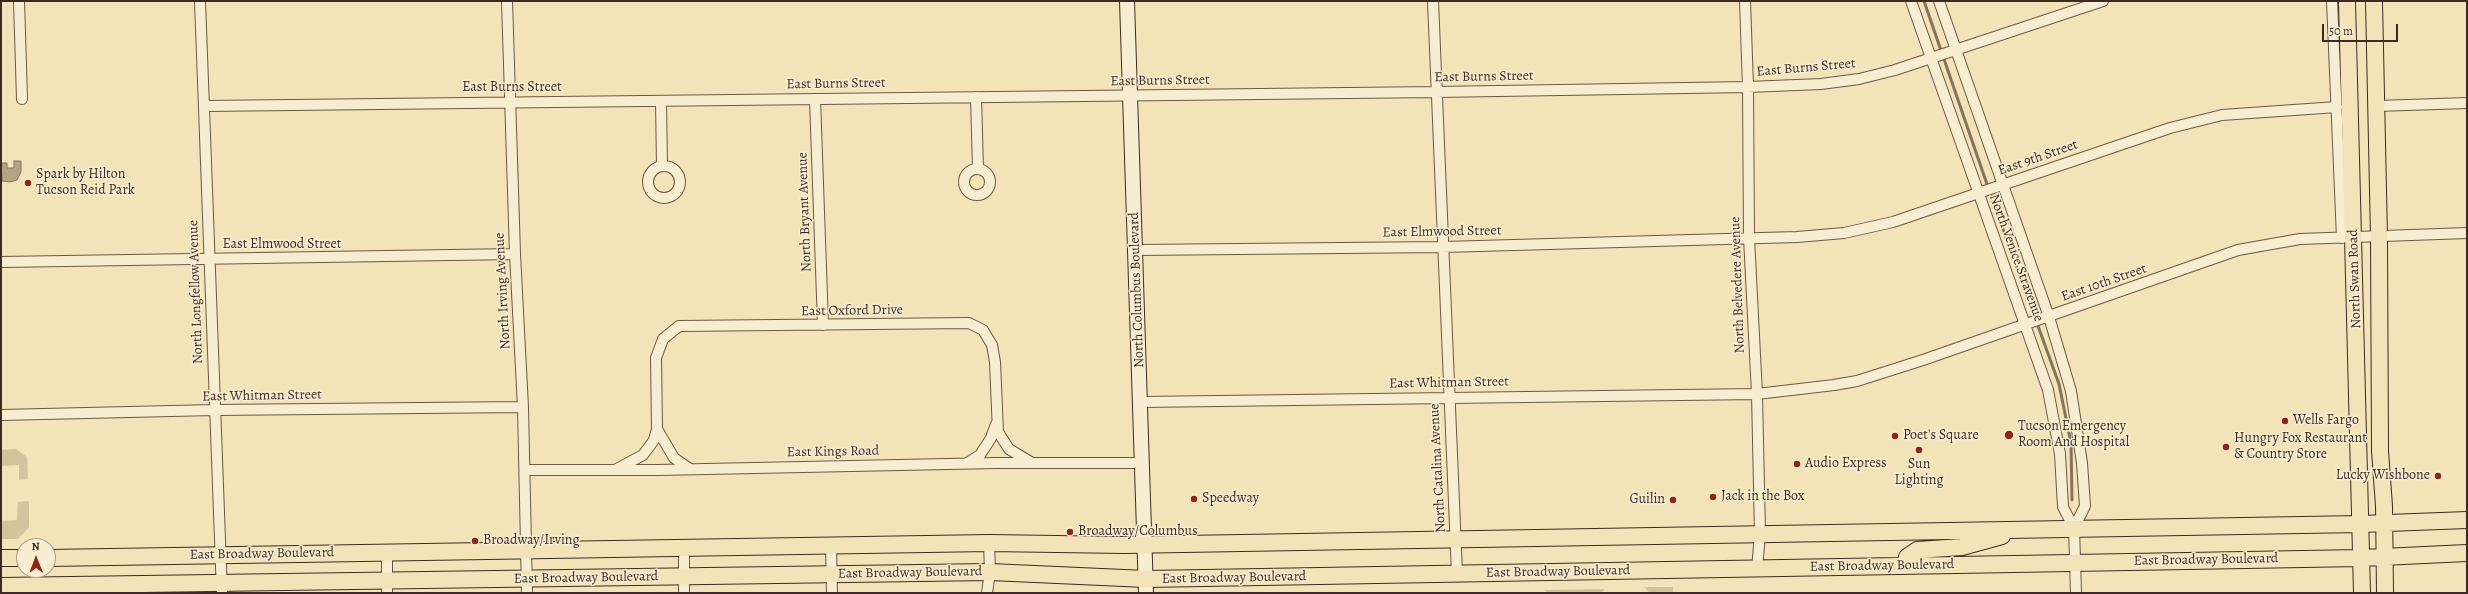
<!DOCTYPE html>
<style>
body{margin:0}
#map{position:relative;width:2468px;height:594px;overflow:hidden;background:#f2e3b8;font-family:Alegreya,serif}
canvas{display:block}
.frame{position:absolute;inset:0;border:2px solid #3d2b23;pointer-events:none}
.north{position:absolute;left:16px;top:538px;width:40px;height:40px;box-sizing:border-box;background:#f7edd1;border:1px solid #ad9f8b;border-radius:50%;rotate:359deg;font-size:11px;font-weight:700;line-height:16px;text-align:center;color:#3d2b23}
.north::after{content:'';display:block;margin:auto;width:14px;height:18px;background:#8f2418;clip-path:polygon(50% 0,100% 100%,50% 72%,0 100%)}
.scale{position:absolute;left:2322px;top:24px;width:76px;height:18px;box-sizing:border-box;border:2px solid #3d2b23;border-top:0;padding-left:5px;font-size:12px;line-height:14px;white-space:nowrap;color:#3d2b23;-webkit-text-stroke:3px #f7edd1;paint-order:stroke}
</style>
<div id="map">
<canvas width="2468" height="594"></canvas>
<div class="frame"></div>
<div class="north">N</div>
<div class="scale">50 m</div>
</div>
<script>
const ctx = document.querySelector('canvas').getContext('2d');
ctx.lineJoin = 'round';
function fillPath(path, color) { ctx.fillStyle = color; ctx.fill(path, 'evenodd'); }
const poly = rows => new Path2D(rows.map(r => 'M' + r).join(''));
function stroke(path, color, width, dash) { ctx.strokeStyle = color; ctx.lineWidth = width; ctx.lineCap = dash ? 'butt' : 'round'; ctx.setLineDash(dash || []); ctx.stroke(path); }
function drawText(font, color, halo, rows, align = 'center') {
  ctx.font = font + ' Alegreya,serif'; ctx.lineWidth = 3; ctx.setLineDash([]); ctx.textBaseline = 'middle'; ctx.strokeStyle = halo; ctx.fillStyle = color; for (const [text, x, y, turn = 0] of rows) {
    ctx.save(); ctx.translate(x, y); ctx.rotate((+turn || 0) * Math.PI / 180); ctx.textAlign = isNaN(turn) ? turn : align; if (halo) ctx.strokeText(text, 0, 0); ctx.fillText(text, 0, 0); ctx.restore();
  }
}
const green = poly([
 [16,449,27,457,28,479,19,480,19,465,1,466,1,450],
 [29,501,29,527,18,539,1,539,1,521,17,520,18,502],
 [1644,587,1673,587,1673,593,1650,593],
 [1605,589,1601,593,1548,593,1545,590]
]);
const water = poly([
 [14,161,21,161,21,172,17,180,10,182,2,181,1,163,7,163,7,168,14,168,14,161]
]);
const stream = poly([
 [1924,1,1990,193,2059,384,2071,443,2072,500]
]);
const street = poly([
 [19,1,22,99],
 [200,1,222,593],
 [507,1,515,254,523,407,527,593],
 [1433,1,1457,574],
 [1745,1,1748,87,1749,238,1757,394,1760,534,1757,569],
 [1911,1,2048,390,2060,454,2063,507,2074,528,2076,593],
 [1939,1,2049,317,2071,391,2082,463,2085,506,2074,528],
 [2332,1,2342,238],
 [976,97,978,169],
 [815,99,823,325],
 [661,101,662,166],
 [204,106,1436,92,1748,87,1821,84,1859,79,1895,70,2103,1],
 [2377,106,2467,103],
 '648 182a16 16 0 1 1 32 0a16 16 0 1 1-32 0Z',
 '964 182a13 13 0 1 1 26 0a13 13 0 1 1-26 0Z',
 [1136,250,1443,247,1797,237,1844,233,1893,222,2170,128,2222,115,2337,107],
 [1,262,515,254],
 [1141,402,1757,394,1834,385,1857,381,1923,360,2238,250,2300,239,2467,233],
 [1,415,214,410,523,407],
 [657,429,674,458,690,469],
 [967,463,980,455,991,438,996,424],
 [525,470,658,470,996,463,1142,463],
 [615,470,643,455,654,440,657,429,656,358,663,339,679,326,969,323,983,330,992,345,995,362,998,432,1009,449,1032,463],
 [831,545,832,593],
 [684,548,684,593],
 [387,552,387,593],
 [987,593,990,572,989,543]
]);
const secondary = poly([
 [1127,1,1146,593]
]);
const primary = poly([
 [2347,1,2362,593],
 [2374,1,2379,237,2380,451,2384,506,2385,593],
 [1,558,24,558],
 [48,558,989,543,1124,545,2361,524,2467,520],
 [1905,566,1907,557,1917,550,1962,547,2002,536],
 [1,586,990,572,1146,579,2361,558,2467,553]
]);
const markers = [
 [28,183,4,"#8f2418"],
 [2285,421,4,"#8f2418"],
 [2009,435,5,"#8f2418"],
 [1895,436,4,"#8f2418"],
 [2226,447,4,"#8f2418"],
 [1919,450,4,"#8f2418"],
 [1797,464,4,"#8f2418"],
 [2438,476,4,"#8f2418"],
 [1713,497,4,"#8f2418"],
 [1194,499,4,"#8f2418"],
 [1673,500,4,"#8f2418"],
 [1070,532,4,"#8f2418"],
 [475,541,4,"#8f2418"]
];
const streetNames = [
 ["East Burns Street",1806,68,-5],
 ["East Burns Street",1484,77,-1],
 ["East Burns Street",1160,81,-1],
 ["East Burns Street",836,84,-1],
 ["East Burns Street",512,88],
 ["East 9th Street",2038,158,-19],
 ["North Bryant Avenue",805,212,-92],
 ["East Elmwood Street",1442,232,-1],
 ["East Elmwood Street",282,245],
 ["North Venice Stravenue",2016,258,70],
 ["North Swan Road",2355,279,-92],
 ["East 10th Street",2104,283,-19],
 ["North Belvedere Avenue",1738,285,-92],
 ["North Columbus Boulevard",1137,290,-92],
 ["North Irving Avenue",503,291,-93],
 ["North Longfellow Avenue",196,292,-92],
 ["East Oxford Drive",852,311,-1],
 ["East Whitman Street",1449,383,-1],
 ["East Whitman Street",262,396,-1],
 ["East Kings Road",833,452,-1],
 ["North Catalina Avenue",1438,468,-93],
 ["East Broadway Boulevard",262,554,-1],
 ["East Broadway Boulevard",2206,560,-1],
 ["East Broadway Boulevard",1882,566,-1],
 ["East Broadway Boulevard",1558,572,-1],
 ["East Broadway Boulevard",910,573,-1],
 ["East Broadway Boulevard",586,578,-1],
 ["East Broadway Boulevard",1234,578,-1]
];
const poiNames = [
 ["Spark by Hilton",36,175],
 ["Tucson Reid Park",36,191],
 ["Wells Fargo",2293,421],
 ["Tucson Emergency",2018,427],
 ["Room And Hospital",2018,443],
 ["Poet's Square",1903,436],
 ["Hungry Fox Restaurant",2234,439],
 ["& Country Store",2234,455],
 ["Audio Express",1805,464],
 ["Sun",1919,465,"center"],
 ["Lighting",1919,481,"center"],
 ["Lucky Wishbone",2430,476,"right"],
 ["Jack in the Box",1721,497],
 ["Speedway",1202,499],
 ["Guilin",1665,500,"right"],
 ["Broadway/Columbus",1078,532],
 ["Broadway/Irving",483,541]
];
fillPath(green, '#d3c49f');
fillPath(water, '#b4a485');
stroke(water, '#84745e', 1);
stroke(stream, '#84745e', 3);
stroke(street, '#6a5948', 12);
stroke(secondary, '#3d2b23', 16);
stroke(primary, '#3d2b23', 18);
stroke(street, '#f7edd1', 10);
stroke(secondary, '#f7edd1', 14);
stroke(primary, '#f2e3b8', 16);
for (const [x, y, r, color] of markers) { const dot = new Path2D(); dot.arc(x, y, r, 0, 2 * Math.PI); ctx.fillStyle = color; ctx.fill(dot); stroke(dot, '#f7edd1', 1.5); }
drawText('14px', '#3d2b23', '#f7edd1', streetNames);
drawText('14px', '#3d2b23', '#f7edd1', poiNames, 'left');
</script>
